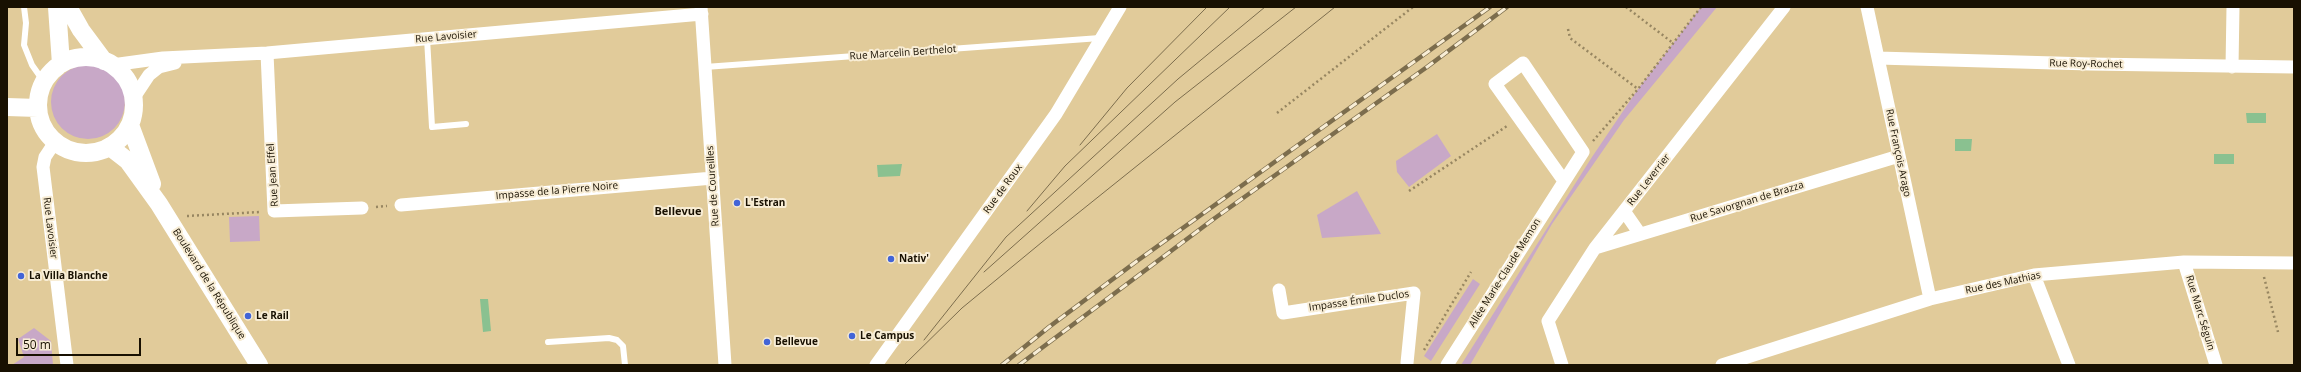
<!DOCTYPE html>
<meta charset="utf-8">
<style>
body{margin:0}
#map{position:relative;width:2301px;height:372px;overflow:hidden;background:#e1cb9a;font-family:"Open Sans",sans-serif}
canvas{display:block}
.frame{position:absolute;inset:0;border:8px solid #181001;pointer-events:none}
.scale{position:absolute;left:16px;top:338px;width:125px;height:18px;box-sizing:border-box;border:2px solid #181001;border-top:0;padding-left:5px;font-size:12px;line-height:14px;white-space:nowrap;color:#181001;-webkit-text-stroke:3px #f8edd5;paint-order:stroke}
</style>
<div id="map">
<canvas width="2301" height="372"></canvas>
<div class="frame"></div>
<div class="scale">50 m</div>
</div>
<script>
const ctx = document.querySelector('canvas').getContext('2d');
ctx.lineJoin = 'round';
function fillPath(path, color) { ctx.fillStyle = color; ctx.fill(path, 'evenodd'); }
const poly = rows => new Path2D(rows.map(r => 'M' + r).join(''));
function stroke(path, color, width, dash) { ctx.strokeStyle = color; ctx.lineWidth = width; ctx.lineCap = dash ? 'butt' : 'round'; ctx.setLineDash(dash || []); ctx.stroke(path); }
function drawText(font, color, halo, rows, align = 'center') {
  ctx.font = font + ' "Open Sans",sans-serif'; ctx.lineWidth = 4; ctx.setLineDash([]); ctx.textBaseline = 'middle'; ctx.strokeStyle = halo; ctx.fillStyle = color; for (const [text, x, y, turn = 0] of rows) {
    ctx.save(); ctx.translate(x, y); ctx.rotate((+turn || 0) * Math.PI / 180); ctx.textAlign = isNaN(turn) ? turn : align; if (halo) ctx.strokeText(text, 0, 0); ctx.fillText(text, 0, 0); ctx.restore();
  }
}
const green = poly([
 [1701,7,1717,7,1624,120,1552,224,1470,365,1461,365,1592,157,1638,89],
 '51 102a37 37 0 1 1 74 0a37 37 0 1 1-74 0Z',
 [1437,134,1451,156,1409,187,1397,172,1396,161],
 [1357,191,1381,234,1322,238,1317,215],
 [259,216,260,241,230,242,229,217],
 [1473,279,1480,284,1431,361,1424,356],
 [34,328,51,341,53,365,12,365,24,357,18,339]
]);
const water = poly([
 [2246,113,2266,113,2266,123,2247,123],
 [1955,139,1972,139,1971,151,1955,151],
 [2214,154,2234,154,2234,164,2214,164],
 [902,164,900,176,878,177,877,165],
 [480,299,488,299,491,331,483,332]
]);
const path = poly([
 [1626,7,1673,43],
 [1568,29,1570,38,1638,89],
 [1277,113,1413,7],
 [1593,141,1638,89,1701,7],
 [1409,191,1507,126],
 [376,207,387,206],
 [187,216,260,212],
 [2264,277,2278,332],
 [1424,350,1471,272]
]);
const lane = poly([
 [24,7,26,23,24,45,32,65,44,82],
 [427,38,432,127,466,124],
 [705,67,1100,38],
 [548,342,609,338,617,340,623,346,625,365]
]);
const street = poly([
 [701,7,725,365],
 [1867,7,1930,299],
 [267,53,274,211,362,208],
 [1878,58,2090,64,2294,67],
 [112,65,163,58,267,53,702,14],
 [2232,67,2233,7],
 [133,99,149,75,159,67,175,63],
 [55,142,45,157,43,167,67,365],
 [401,205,713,178],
 [1624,211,1640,234],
 [1595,248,1899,156],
 [2184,262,2216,365],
 [2034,275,2069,365],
 [1279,290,1283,313,1414,293,1407,363],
 [876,365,1056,114,1120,7],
 [1447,365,1583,152,1523,63,1495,84,1564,181],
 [1562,365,1548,321,1595,248,1784,7],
 [1722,365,1930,299,2034,275,2184,262,2294,263]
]);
const secondary = poly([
 [57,7,61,64],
 [68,7,81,30,104,61],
 '38 105a48 48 0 1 1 96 0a48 48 0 1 1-96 0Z',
 [7,107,38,108],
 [130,125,152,184],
 [110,147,128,161,159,204,259,365]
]);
const tram = poly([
 [1080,145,1127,88,1207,7],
 [1027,211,1065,166,1230,7],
 [984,272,1175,102,1296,7],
 [924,340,1006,237,1178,79,1265,7],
 [904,365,962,308,1047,238,1335,7]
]);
const rail = poly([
 [1002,365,1049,327,1137,261,1490,7],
 [1019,365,1215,218,1427,67,1507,7]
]);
const markers = [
 [737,203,4,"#4264d7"],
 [891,259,4,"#4264d7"],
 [21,276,4,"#4264d7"],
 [248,316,4,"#4264d7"],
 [852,336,4,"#4264d7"],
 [767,342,4,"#4264d7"]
];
const streetNames = [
 ["Rue Lavoisier",446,37,-5],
 ["Rue Marcelin Berthelot",903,53,-4],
 ["Rue Roy-Rochet",2086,64,1],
 ["Rue François Arago",1898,153,78],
 ["Rue Jean Effel",273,175,-94],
 ["Rue Leverrier",1649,180,-52],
 ["Rue de Coureilles",713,186,-94],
 ["Rue de Roux",1003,189,-54],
 ["Impasse de la Pierre Noire",557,191,-5],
 ["Rue Savorgnan de Brazza",1747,202,-17],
 ["Rue Lavoisier",50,228,83],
 ["Allée Marie-Claude Memon",1505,273,-58],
 ["Rue des Mathias",2003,283,-12],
 ["Boulevard de la République",209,284,58],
 ["Impasse Émile Duclos",1359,301,-8],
 ["Rue Marc Séguin",2200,313,73]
];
const poiNames = [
 ["L'Estran",745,203],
 ["Nativ'",899,259],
 ["La Villa Blanche",29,276],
 ["Le Rail",256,316],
 ["Le Campus",860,336],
 ["Bellevue",775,342]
];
const neighbourhoodNames = [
 ["Bellevue",678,212]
];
fillPath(green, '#c8a8c7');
fillPath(water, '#8ac190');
stroke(path, '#978661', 2.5, [2, 3]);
stroke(lane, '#fff', 6);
stroke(street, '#fff', 13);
stroke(secondary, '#fff', 18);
stroke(tram, '#7c6d4d', 1);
stroke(rail, '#7c6d4d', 4.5);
stroke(rail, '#f8edd5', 3, [9]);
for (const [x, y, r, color] of markers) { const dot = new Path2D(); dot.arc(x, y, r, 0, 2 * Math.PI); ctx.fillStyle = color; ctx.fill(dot); stroke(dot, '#f8edd5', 1.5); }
drawText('10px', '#181001', '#f8edd5', streetNames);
drawText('bold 10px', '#181001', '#f8edd5', poiNames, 'left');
drawText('bold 11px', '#181001', '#f8edd5', neighbourhoodNames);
</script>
